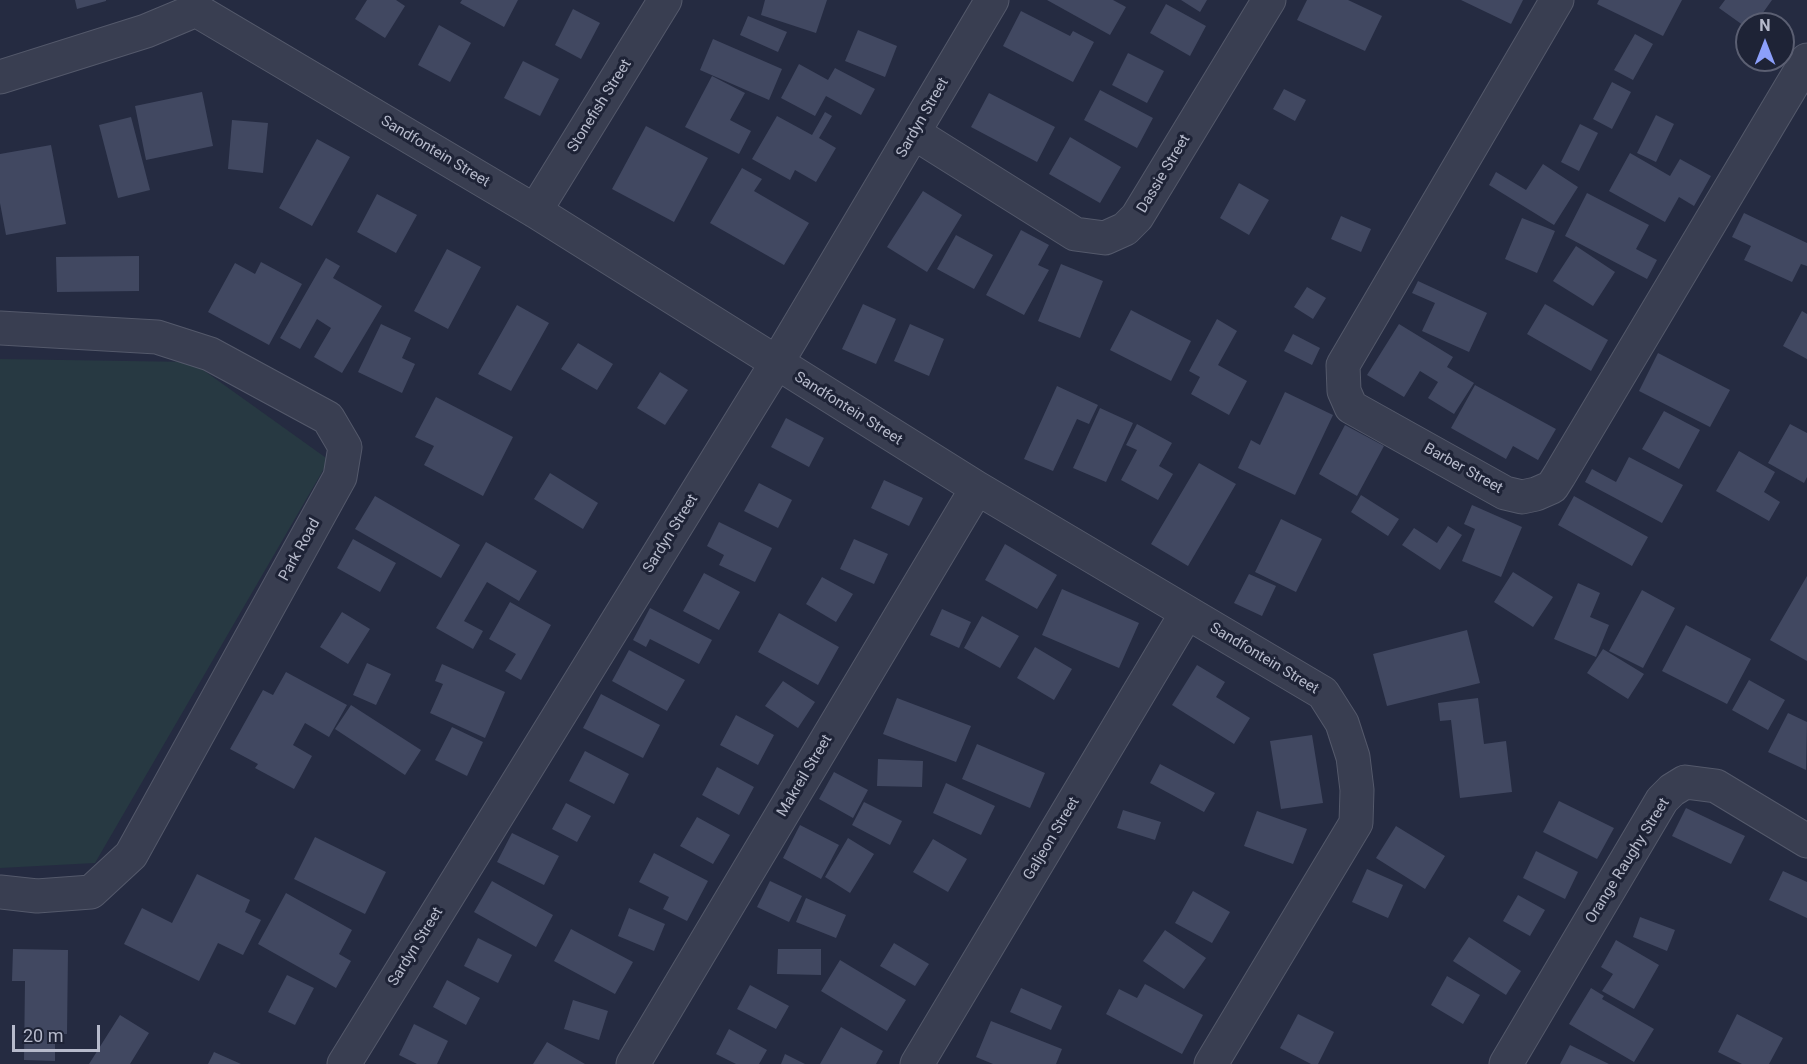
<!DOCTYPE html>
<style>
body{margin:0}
#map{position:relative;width:1807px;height:1064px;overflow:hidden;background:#252b41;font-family:Roboto,sans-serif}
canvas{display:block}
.north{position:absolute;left:1735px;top:12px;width:60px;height:60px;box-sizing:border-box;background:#1e2336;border:2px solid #5b5f72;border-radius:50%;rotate:0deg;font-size:16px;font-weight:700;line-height:24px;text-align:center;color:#b6bacb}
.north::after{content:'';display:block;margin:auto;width:21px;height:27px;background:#8c9ffa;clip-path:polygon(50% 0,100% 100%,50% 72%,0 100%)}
.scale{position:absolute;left:12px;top:1025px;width:88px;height:27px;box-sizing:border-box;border:3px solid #b6bacb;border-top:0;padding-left:8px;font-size:18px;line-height:21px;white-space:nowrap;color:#b6bacb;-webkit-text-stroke:4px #1e2336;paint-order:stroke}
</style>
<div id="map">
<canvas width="1807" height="1064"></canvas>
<div class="north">N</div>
<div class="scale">20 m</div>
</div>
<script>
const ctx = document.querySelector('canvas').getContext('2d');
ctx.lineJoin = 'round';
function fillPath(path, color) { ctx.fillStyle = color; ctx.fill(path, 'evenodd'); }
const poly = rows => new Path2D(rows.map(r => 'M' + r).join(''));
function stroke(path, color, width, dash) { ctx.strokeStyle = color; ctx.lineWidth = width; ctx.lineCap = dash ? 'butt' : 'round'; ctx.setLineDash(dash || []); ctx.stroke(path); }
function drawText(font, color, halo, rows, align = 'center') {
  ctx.font = font + ' Roboto,sans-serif'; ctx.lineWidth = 6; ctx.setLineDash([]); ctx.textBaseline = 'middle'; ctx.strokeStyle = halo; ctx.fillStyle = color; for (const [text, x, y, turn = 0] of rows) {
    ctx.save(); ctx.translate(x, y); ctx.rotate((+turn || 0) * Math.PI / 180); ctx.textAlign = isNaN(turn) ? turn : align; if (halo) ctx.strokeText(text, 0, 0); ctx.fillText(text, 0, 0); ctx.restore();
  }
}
const green = poly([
 [0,359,192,362,329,460,95,863,0,868]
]);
const building = poly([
 [75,0,106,0,106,1,77,9],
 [367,0,396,0,405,6,385,38,355,19],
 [462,0,518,0,504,27,460,3],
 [765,0,827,0,816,33,761,15],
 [1047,0,1113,0,1126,7,1110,35],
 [1181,0,1207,0,1200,12],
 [1307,0,1348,0,1382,16,1365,51,1297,20],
 [1461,0,1523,0,1511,24],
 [1599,0,1682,0,1663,36,1597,4],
 [1725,0,1772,0,1755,24,1747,24,1747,28,1719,8],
 [1166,4,1206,26,1190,56,1150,33],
 [573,9,600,23,581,59,555,45],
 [1021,11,1070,36,1073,31,1094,42,1073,82,1003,46],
 [748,16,787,32,778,52,740,35],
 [439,25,471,43,450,82,418,65],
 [858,30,897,46,885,77,845,61],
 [1635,34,1653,44,1633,80,1614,70],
 [713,39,782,69,769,100,700,70],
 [1128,53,1164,71,1147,103,1112,85],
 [523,61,559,79,540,116,504,98],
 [799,64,828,80,835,68,875,89,861,115,826,96,815,116,781,98],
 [712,76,745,93,730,120,751,131,739,154,685,127],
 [1612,82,1631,92,1612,129,1593,119],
 [1284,89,1306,100,1295,121,1273,109],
 [1100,90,1153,118,1137,148,1084,120],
 [202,92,213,146,146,160,135,106],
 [989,93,1055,127,1037,162,971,127],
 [825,112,832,116,819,138,836,148,816,182,795,170,790,180,752,159,777,116,812,135],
 [1656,115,1674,124,1656,162,1637,153],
 [131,117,150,190,118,198,99,125],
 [232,120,268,123,263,173,228,169],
 [1580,124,1598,133,1579,171,1561,162],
 [646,126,708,158,674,222,612,189],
 [1070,137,1121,167,1100,203,1049,174],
 [317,139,350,157,312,226,279,208],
 [51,145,66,224,6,235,0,203,0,154],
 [1630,153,1670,176,1680,159,1711,176,1694,206,1679,197,1665,222,1609,191],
 [1543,164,1578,187,1554,225,1489,185,1496,172,1526,190],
 [742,168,762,179,754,191,809,223,784,265,710,223],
 [1239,183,1269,200,1249,235,1220,218],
 [923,191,962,215,927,272,887,247],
 [1587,193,1649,225,1636,249,1657,260,1647,279,1565,236],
 [377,194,417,215,396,253,357,232],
 [1744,213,1807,243,1807,266,1801,264,1792,282,1744,260,1751,246,1732,237],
 [1341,216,1371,229,1361,252,1331,239],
 [1522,218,1555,231,1537,273,1505,259],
 [1021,230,1049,245,1038,265,1049,270,1024,315,986,295],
 [956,235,993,255,974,289,937,269],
 [1576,246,1615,272,1593,306,1553,281],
 [447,249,481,267,448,329,414,311],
 [139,256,139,291,57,292,56,257],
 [326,258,340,266,333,278,382,306,342,373,314,357,331,328,317,319,300,349,280,338],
 [261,262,302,284,269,345,208,312,235,263,255,274],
 [1061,264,1103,281,1080,338,1038,321],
 [1418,281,1487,313,1469,352,1422,331,1435,303,1412,293],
 [1307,287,1326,298,1313,319,1294,307],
 [863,304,896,319,876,364,842,349],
 [1545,304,1608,340,1591,371,1527,334],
 [517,305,549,323,511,391,478,374],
 [1131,310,1191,341,1171,381,1110,350],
 [1802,311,1807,314,1807,359,1783,346],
 [1217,319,1237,331,1218,365,1247,381,1229,415,1191,394,1200,377,1189,371],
 [381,324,411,338,402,358,415,364,402,393,358,372],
 [910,324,944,339,929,376,894,361],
 [1399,324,1453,357,1447,367,1474,383,1454,414,1428,398,1438,382,1420,371,1404,397,1367,375],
 [1293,334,1320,348,1312,365,1284,351],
 [578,343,613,364,597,390,561,369],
 [1658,353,1730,390,1710,427,1639,391],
 [660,372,688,390,665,425,637,408],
 [1475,385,1556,429,1538,460,1513,446,1506,459,1451,428],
 [1057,386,1098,405,1089,424,1077,419,1053,471,1024,459],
 [1285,392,1333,415,1295,495,1238,468,1251,440,1260,445],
 [436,397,513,437,483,496,424,465,434,446,415,437],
 [1100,408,1133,423,1106,482,1073,468],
 [1664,411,1700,430,1679,469,1642,449],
 [786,418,824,438,809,467,771,447],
 [1137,424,1172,443,1159,466,1173,474,1158,500,1121,480,1137,450,1126,445],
 [1790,424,1807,433,1807,477,1804,483,1768,463],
 [1345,425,1384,446,1357,496,1319,474],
 [1739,451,1775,472,1764,492,1780,502,1769,521,1716,491],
 [1629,457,1683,485,1662,523,1585,482,1592,469,1616,482],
 [1199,463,1236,484,1188,566,1151,544],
 [550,473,598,503,583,529,534,499],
 [884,480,923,498,909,526,871,508],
 [759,483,792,500,778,528,744,511],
 [1361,495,1399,519,1388,536,1351,512],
 [375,496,460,545,441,578,355,529],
 [1574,496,1648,537,1632,566,1558,525],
 [1472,505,1522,527,1501,577,1462,561,1475,529,1464,524],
 [1281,519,1322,539,1296,592,1255,572],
 [719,522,772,548,755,582,719,565,724,555,707,546],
 [1448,526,1462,535,1440,570,1402,545,1414,528,1437,543],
 [353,539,396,563,380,592,337,568],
 [854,539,888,554,874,584,840,569],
 [486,542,537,571,519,601,487,582,464,621,483,631,473,649,436,628],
 [1005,544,1057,575,1037,609,985,580],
 [1513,572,1553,597,1533,627,1494,602],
 [704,573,740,592,719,630,683,611],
 [1249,574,1276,586,1262,616,1234,603],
 [1807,576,1807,661,1770,640],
 [822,577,853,594,836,622,806,604],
 [1578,583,1600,593,1590,617,1609,625,1596,657,1554,639],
 [1062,589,1139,623,1119,668,1042,635],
 [1642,590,1675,608,1643,668,1609,651],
 [510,602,551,625,521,680,505,671,516,654,489,639],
 [650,608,712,640,699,664,650,639,646,647,633,640],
 [942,609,971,622,959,648,930,635],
 [342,612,370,629,348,664,320,647],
 [779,613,839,647,818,685,758,652],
 [982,616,1019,636,1000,668,964,648],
 [1686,625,1751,659,1727,704,1662,671],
 [1467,630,1480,683,1387,706,1373,654],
 [1035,647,1072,669,1054,700,1017,678],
 [1603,649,1644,674,1628,699,1587,673],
 [629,650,685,680,667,711,612,681],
 [367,663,391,674,376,705,353,695],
 [442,664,505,692,485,738,430,713,443,684,435,681],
 [1197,665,1225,682,1216,697,1250,718,1234,744,1172,705],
 [286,672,347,705,329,737,305,723,293,745,312,756,294,789,255,768,258,764,230,749,263,690,273,695],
 [1749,680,1785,700,1768,730,1732,710],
 [783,681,815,702,798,728,765,706],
 [601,694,660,725,643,758,583,728],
 [897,698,971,726,956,762,883,734],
 [1478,698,1484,744,1506,741,1512,792,1460,798,1451,720,1440,721,1438,703],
 [351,705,421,750,405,775,335,729],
 [1788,713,1807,722,1806,770,1768,752],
 [736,715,774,735,758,765,720,745],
 [452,727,483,742,467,776,435,760],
 [1312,735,1323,803,1281,809,1270,741],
 [977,744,1045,773,1030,808,962,779],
 [585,751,629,774,614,804,569,781],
 [878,759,923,761,922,787,877,786],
 [1160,764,1215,793,1204,812,1150,783],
 [717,767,754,787,739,815,702,795],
 [834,772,868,790,853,818,819,799],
 [946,783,995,806,981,835,933,813],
 [1559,801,1614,828,1597,859,1543,832],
 [864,802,902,821,890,845,852,825],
 [566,803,591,816,577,842,552,829],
 [1686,808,1745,836,1731,864,1672,836],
 [1123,810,1161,822,1155,840,1117,828],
 [1257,811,1307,829,1293,864,1244,846],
 [697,817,730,835,713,864,680,846],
 [800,825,839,845,821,879,783,858],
 [1396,826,1445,856,1425,889,1376,858],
 [512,833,559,856,544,885,497,862],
 [315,837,386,872,365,914,294,879],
 [848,838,874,854,850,893,825,877],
 [933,839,967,859,948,892,913,872],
 [1536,851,1578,872,1565,899,1523,878],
 [654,853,708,881,687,921,663,909,669,897,639,882],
 [1367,869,1403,885,1388,918,1352,902],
 [1783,871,1807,882,1807,918,1769,900],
 [197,874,250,900,245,912,261,920,243,955,218,943,199,981,124,944,142,908,172,923],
 [492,881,553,915,536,947,474,912],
 [770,881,802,896,789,922,757,907],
 [1193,891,1230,912,1212,943,1175,923],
 [286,893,352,930,339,954,351,961,336,988,258,944],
 [1518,895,1545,910,1530,936,1503,921],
 [806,898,846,915,836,938,796,922],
 [629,908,665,924,654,951,618,936],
 [1640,917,1675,930,1667,951,1633,937],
 [571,929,633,962,615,994,554,961],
 [1165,930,1206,958,1184,989,1143,961],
 [1469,937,1521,971,1506,995,1453,961],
 [478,938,512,955,498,983,464,966],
 [1616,940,1659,965,1634,1009,1602,991,1613,974,1601,967],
 [894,943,929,964,915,986,880,966],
 [13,949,68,950,67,1034,55,1034,55,1061,24,1060,25,981,12,981],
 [778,949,821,949,821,975,777,974],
 [840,960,906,1000,887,1031,821,991],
 [287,975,314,988,295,1025,268,1012],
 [1447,976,1480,995,1463,1024,1431,1005],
 [447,980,480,998,466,1025,433,1007],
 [1145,984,1203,1015,1182,1054,1106,1014,1119,989,1137,998],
 [750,985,789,1006,776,1029,737,1009],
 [1021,988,1062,1006,1051,1030,1010,1012],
 [1591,988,1604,996,1602,999,1654,1029,1634,1062,1569,1024],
 [573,1000,608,1011,599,1040,564,1029],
 [1298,1014,1334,1032,1318,1064,1311,1064,1280,1048],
 [1737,1014,1783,1038,1769,1064,1742,1064,1718,1052],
 [120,1015,149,1033,130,1064,89,1064],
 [991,1021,1062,1049,1056,1064,993,1064,976,1057],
 [414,1024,448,1041,437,1064,417,1064,399,1055],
 [841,1027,883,1051,876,1064,820,1064],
 [729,1029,767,1050,759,1064,736,1064,716,1054],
 [547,1042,585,1064,533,1064],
 [1570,1045,1609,1064,1560,1064],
 [214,1052,241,1064,208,1064],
 [785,1054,805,1064,781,1064]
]);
const street = poly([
 [1557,0,1343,365,1344,391,1351,407,1505,493,1522,497,1536,494,1552,487,1559,476,1807,60],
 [196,10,535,211,977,488,1323,693,1342,723,1353,757,1357,790,1356,823,1211,1064],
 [0,77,146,31,196,10],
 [914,133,1075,234,1105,238,1125,229,1137,217,1269,0],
 [535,211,665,0],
 [0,328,157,337,210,354,328,418,345,447,340,477,131,855,91,892,37,896,0,892],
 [344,1064,776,364,992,0],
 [633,1064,977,488],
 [917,1064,1186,614],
 [1506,1064,1662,800,1672,790,1685,782,1716,786,1807,841]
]);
const streetNames = [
 ["Stonefish Street",600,106,-58],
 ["Sardyn Street",923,118,-60],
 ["Sandfontein Street",435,152,31],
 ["Dassie Street",1164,174,-59],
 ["Sandfontein Street",848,409,32],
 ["Barber Street",1463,469,29],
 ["Sardyn Street",671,534,-58],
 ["Park Road",300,550,-61],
 ["Sandfontein Street",1264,659,31],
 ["Makreil Street",805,776,-59],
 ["Galjeon Street",1052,839,-59],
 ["Orange Raughy Street",1628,861,-58],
 ["Sardyn Street",416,947,-58]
];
fillPath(green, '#273942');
fillPath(building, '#414861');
stroke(street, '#54596b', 35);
stroke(street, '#393e51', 33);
drawText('15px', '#b6bacb', '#1e2336', streetNames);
</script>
